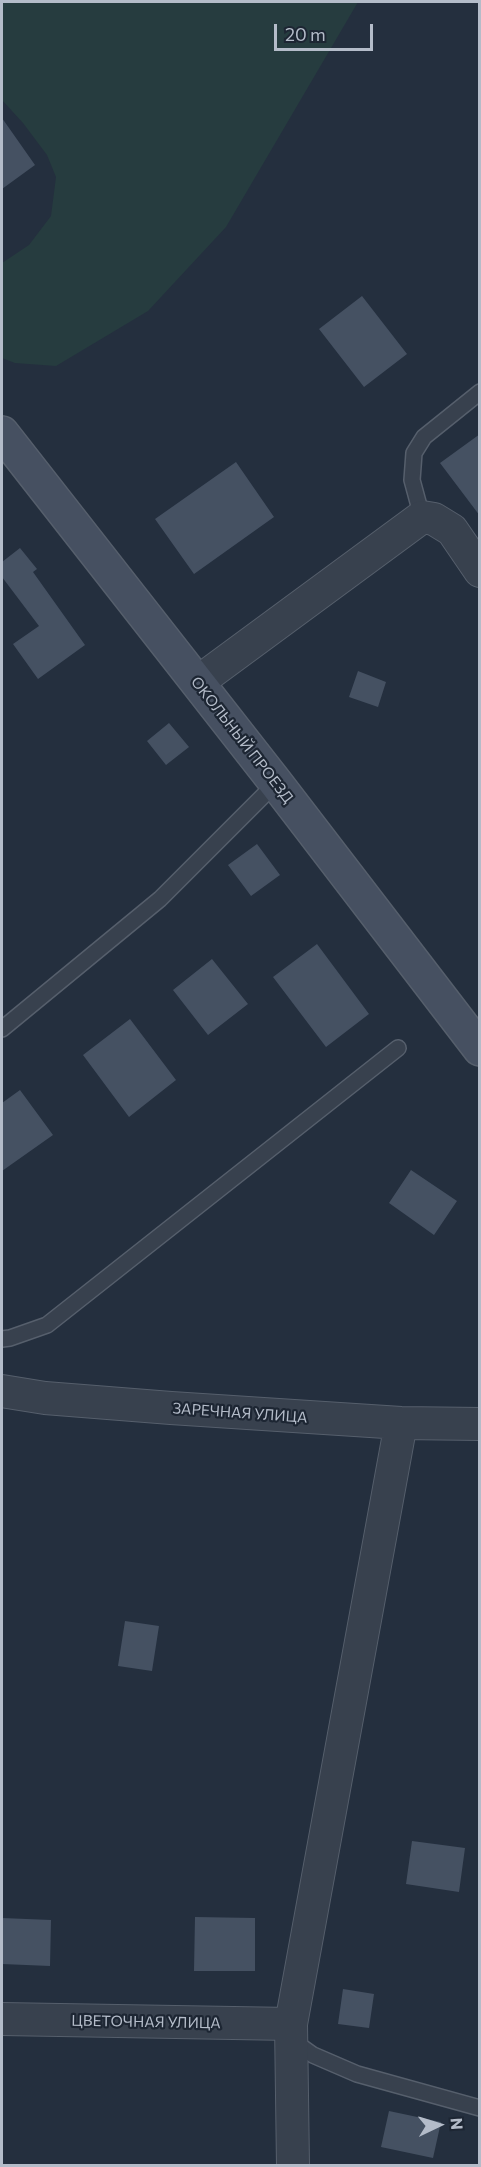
<!DOCTYPE html>
<meta charset="utf-8">
<style>
body{margin:0}
#map{position:relative;width:481px;height:2167px;overflow:hidden;background:#242f3e;font-family:Commissioner,sans-serif}
canvas{display:block}
.frame{position:absolute;inset:0;border:3px solid #b4bcc9;pointer-events:none}
.north{position:absolute;left:409px;top:2095px;width:60px;height:60px;-webkit-text-stroke:4px #1d2633;paint-order:stroke;rotate:86deg;font-size:16px;font-weight:700;line-height:24px;text-align:center;color:#b4bcc9}
.north::after{content:'';display:block;margin:auto;width:21px;height:27px;background:#b4bcc9;clip-path:polygon(50% 0,100% 100%,50% 72%,0 100%)}
.scale{position:absolute;left:274px;top:24px;width:99px;height:27px;box-sizing:border-box;border:3px solid #b4bcc9;border-top:0;padding-left:8px;font-size:18px;line-height:21px;white-space:nowrap;color:#b4bcc9;-webkit-text-stroke:4px #1d2633;paint-order:stroke}
</style>
<div id="map">
<canvas width="481" height="2167"></canvas>
<div class="frame"></div>
<div class="north">N</div>
<div class="scale">20 m</div>
</div>
<script>
const ctx = document.querySelector('canvas').getContext('2d');
ctx.lineJoin = 'round';
function fillPath(path, color) { ctx.fillStyle = color; ctx.fill(path, 'evenodd'); }
const poly = rows => new Path2D(rows.map(r => 'M' + r).join(''));
function stroke(path, color, width, dash) { ctx.strokeStyle = color; ctx.lineWidth = width; ctx.lineCap = dash ? 'butt' : 'round'; ctx.setLineDash(dash || []); ctx.stroke(path); }
function drawText(font, color, halo, rows, align = 'center') {
  ctx.font = font + ' Commissioner,sans-serif'; ctx.lineWidth = 4.5; ctx.setLineDash([]); ctx.textBaseline = 'middle'; ctx.strokeStyle = halo; ctx.fillStyle = color; for (const [text, x, y, turn = 0] of rows) {
    ctx.save(); ctx.translate(x, y); ctx.rotate((+turn || 0) * Math.PI / 180); ctx.textAlign = isNaN(turn) ? turn : align; if (halo) ctx.strokeText(text, 0, 0); ctx.fillText(text, 0, 0); ctx.restore();
  }
}
const green = poly([
 [2,2,358,2,226,227,148,311,56,366,15,363,2,358,2,263,29,245,51,216,56,177,47,155,23,123,2,100]
]);
const building = poly([
 [2,118,35,165,2,189],
 [362,296,407,354,364,387,319,329],
 [480,434,480,516,440,463],
 [236,462,274,517,194,574,155,519],
 [20,548,37,569,33,572,85,645,38,679,13,644,39,626,2,577,2,562],
 [358,671,386,682,378,707,349,697],
 [169,723,189,747,166,765,147,741],
 [257,844,280,875,251,896,228,865],
 [317,944,369,1014,326,1047,273,977],
 [212,959,248,1004,208,1035,173,990],
 [130,1019,176,1080,129,1117,83,1055],
 [20,1090,53,1135,2,1171,2,1103],
 [411,1170,457,1201,434,1235,389,1203],
 [125,1621,159,1626,152,1671,118,1666],
 [412,1841,465,1848,459,1892,406,1884],
 [195,1917,255,1918,255,1971,194,1971],
 [2,1918,51,1920,50,1966,2,1964],
 [343,1989,374,1994,369,2028,338,2024],
 [389,2111,441,2122,433,2158,381,2147]
]);
const lane = poly([
 [422,517,412,480,414,453,424,437,480,392],
 [2,1029,160,899,276,783],
 [2,1339,10,1338,47,1325,398,1048],
 [292,2040,313,2055,357,2074,480,2108]
]);
const street = poly([
 [198,682,422,517,434,519,452,530,480,571],
 [2,1391,45,1398,171,1408,401,1423,480,1424],
 [2,2019,291,2024],
 [293,2166,291,2024,401,1423]
]);
const secondary = poly([
 [2,433,276,783,480,1049]
]);
const streetNames = [
 ["ОКОЛЬНЫЙ ПРОЕЗД",242,740,52],
 ["ЗАРЕЧНАЯ УЛИЦА",240,1413,4],
 ["ЦВЕТОЧНАЯ УЛИЦА",146,2022,1]
];
fillPath(green, '#263c3f');
fillPath(building, '#455162');
stroke(lane, '#565f6c', 18);
stroke(street, '#565f6c', 34);
stroke(secondary, '#565f6c', 36);
stroke(lane, '#38414e', 15);
stroke(street, '#38414e', 32);
stroke(secondary, '#465061', 33);
drawText('15px', '#b4bcc9', '#1d2633', streetNames);
</script>
